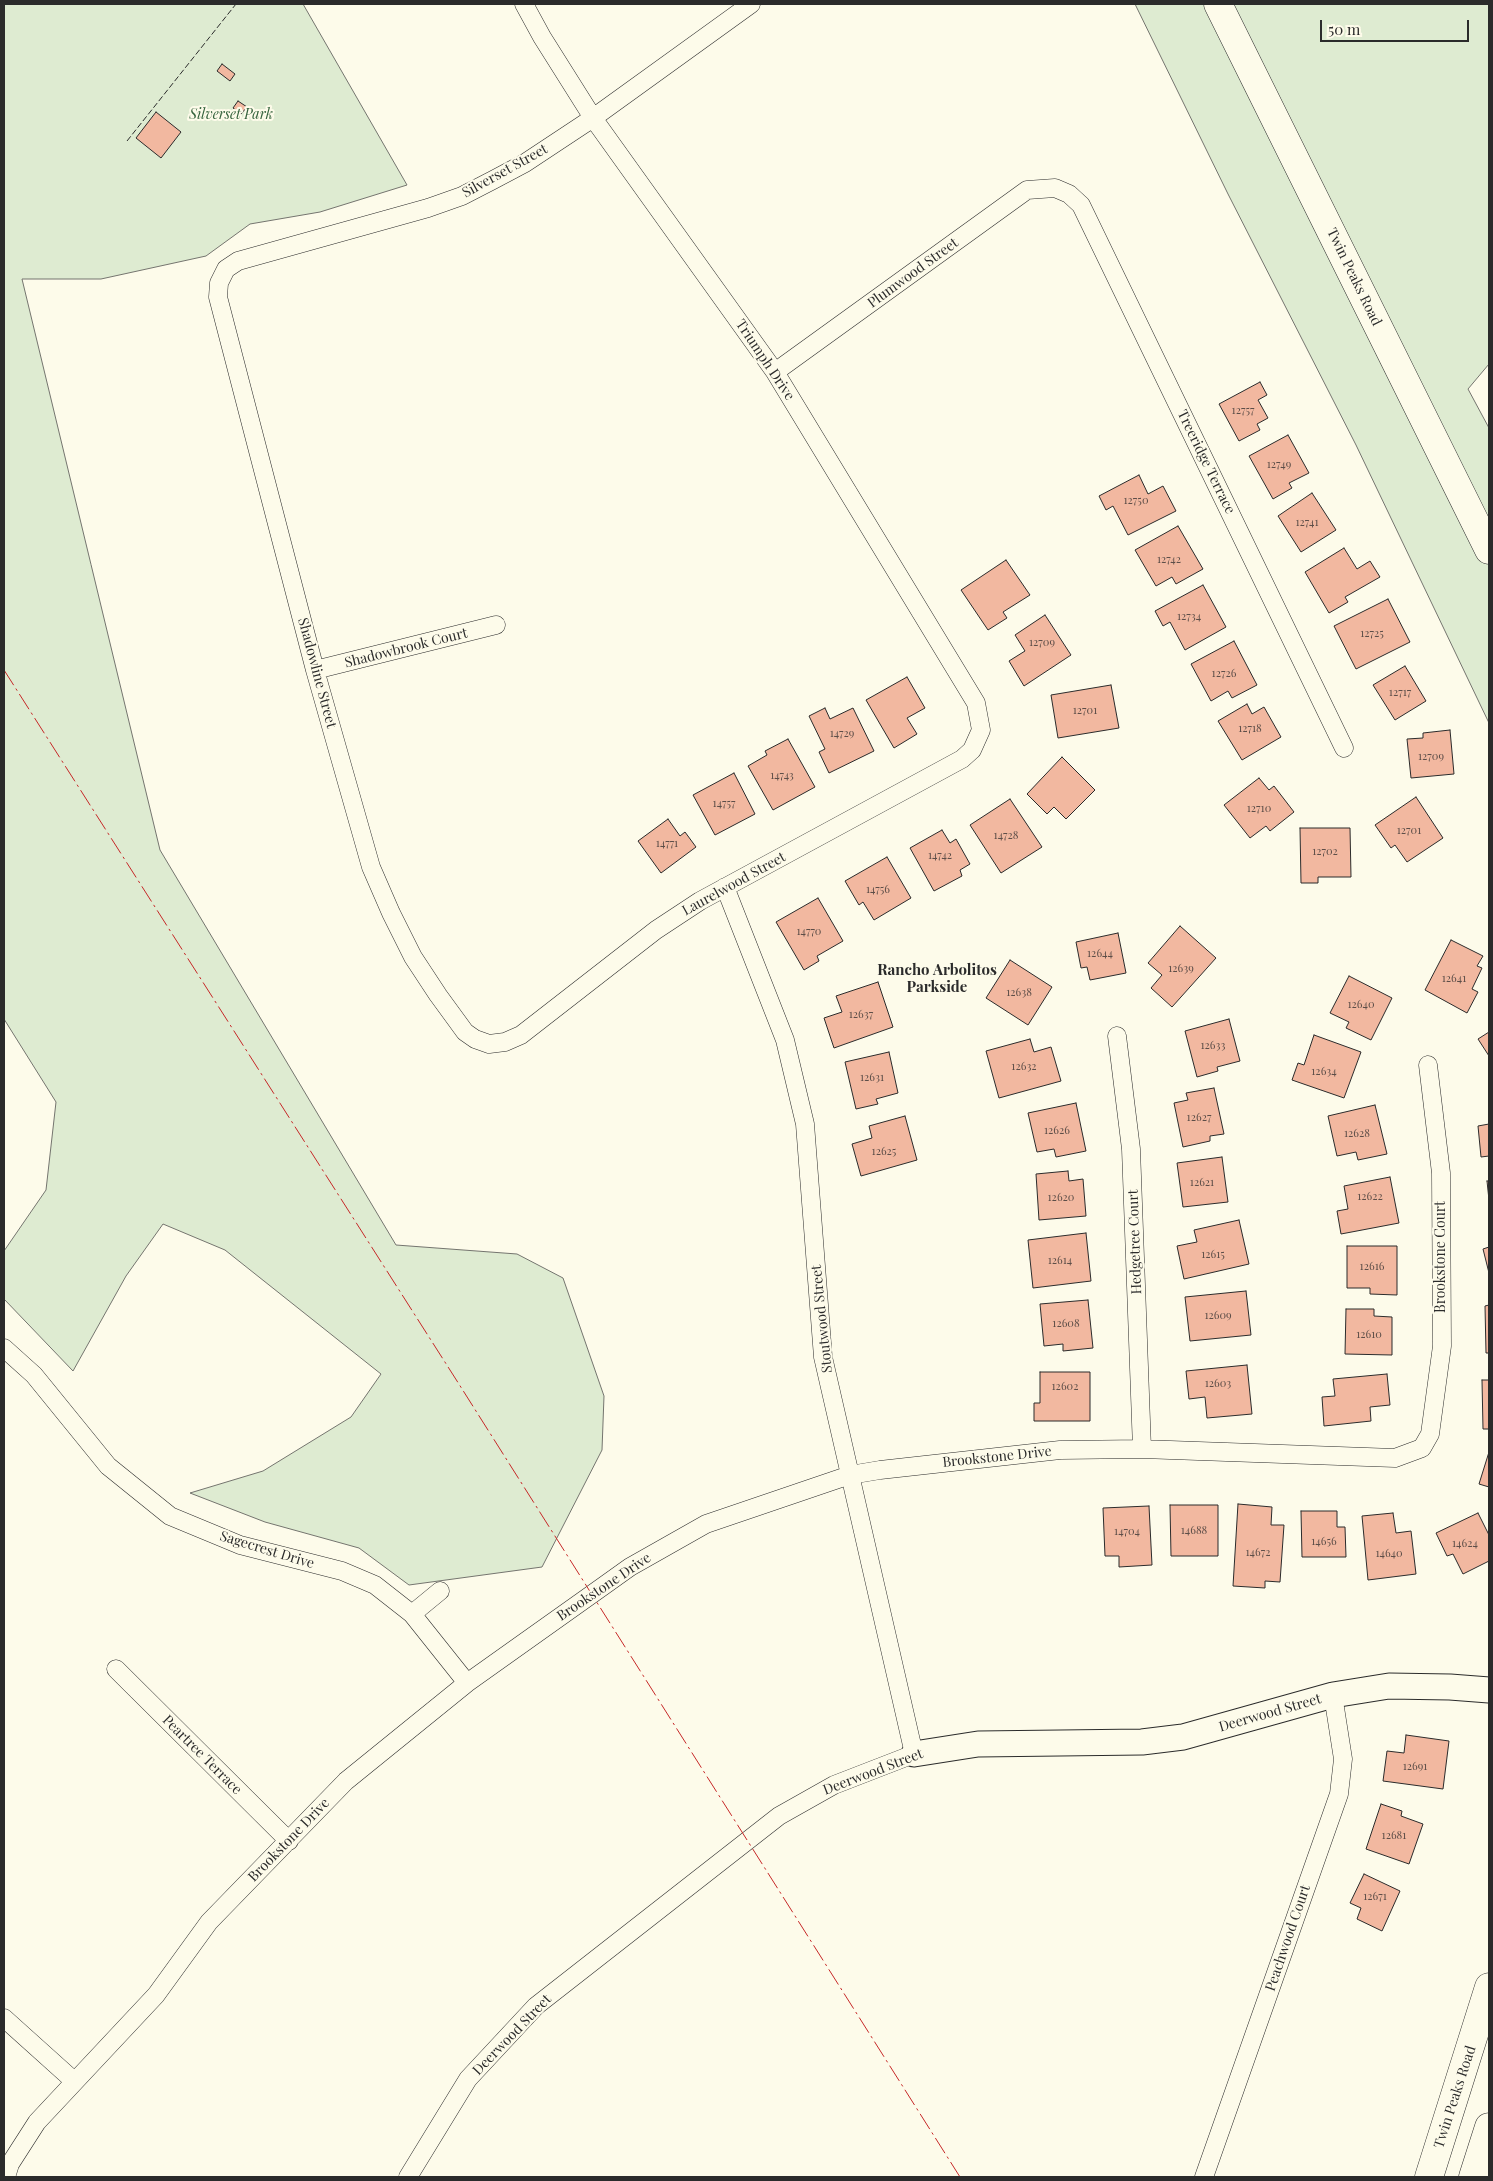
<!DOCTYPE html>
<style>
body{margin:0}
#map{position:relative;width:1493px;height:2181px;overflow:hidden;background:#fdfbea;font-family:"Playfair Display",serif}
canvas{display:block}
.frame{position:absolute;inset:0;border:5px solid #2b2b2b;pointer-events:none}
.scale{position:absolute;left:1320px;top:20px;width:149px;height:22px;box-sizing:border-box;border:2px solid #2b2b2b;border-top:0;padding-left:6px;font-size:15px;line-height:18px;white-space:nowrap;color:#2b2b2b;-webkit-text-stroke:4px #fdfbea;paint-order:stroke}
</style>
<div id="map">
<canvas width="1493" height="2181"></canvas>
<div class="frame"></div>
<div class="scale">50 m</div>
</div>
<script>
const ctx = document.querySelector('canvas').getContext('2d');
ctx.lineJoin = 'round';
function fillPath(path, color) { ctx.fillStyle = color; ctx.fill(path, 'evenodd'); }
const poly = rows => new Path2D(rows.map(r => 'M' + r).join(''));
function stroke(path, color, width, dash) { ctx.strokeStyle = color; ctx.lineWidth = width; ctx.lineCap = dash ? 'butt' : 'round'; ctx.setLineDash(dash || []); ctx.stroke(path); }
function drawText(font, color, halo, rows, align = 'center') {
  ctx.font = font + ' "Playfair Display",serif'; ctx.lineWidth = 4; ctx.setLineDash([]); ctx.textBaseline = 'middle'; ctx.strokeStyle = halo; ctx.fillStyle = color; for (const [text, x, y, turn = 0] of rows) {
    ctx.save(); ctx.translate(x, y); ctx.rotate((+turn || 0) * Math.PI / 180); ctx.textAlign = isNaN(turn) ? turn : align; if (halo) ctx.strokeText(text, 0, 0); ctx.fillText(text, 0, 0); ctx.restore();
  }
}
const green = poly([
 [4,4,303,4,407,185,320,212,250,224,206,256,101,279,22,279,160,850,396,1245,517,1254,563,1278,604,1396,602,1450,542,1567,409,1585,359,1548,265,1522,190,1493,263,1471,351,1417,381,1374,225,1250,163,1224,126,1276,73,1371,4,1299,4,1251,46,1190,56,1102,4,1019,4,4],
 [1135,4,1489,4,1489,364,1468,389,1489,428,1489,723,1356,445,1228,194,1135,4]
]);
const building = poly([
 [222,64,235,74,230,81,217,71,222,64],
 [238,101,247,107,241,114,233,108,238,101],
 [156,112,181,132,161,158,136,138,156,112],
 [1260,382,1267,395,1258,400,1268,418,1257,424,1260,430,1239,441,1219,404,1260,382],
 [1288,435,1309,473,1289,483,1292,488,1273,499,1249,456,1288,435],
 [1139,475,1148,494,1163,486,1176,511,1128,535,1113,506,1106,510,1099,496,1139,475],
 [1312,493,1336,530,1301,552,1278,516,1312,493],
 [1178,526,1203,569,1176,584,1172,577,1156,586,1135,550,1178,526],
 [1344,548,1357,569,1370,561,1380,577,1345,597,1348,602,1329,613,1305,572,1344,548],
 [1006,560,1030,595,1003,612,1007,618,988,630,961,590,1006,560],
 [1203,585,1226,627,1185,650,1170,622,1163,626,1155,611,1203,585],
 [1388,599,1410,642,1356,669,1334,626,1388,599],
 [1045,615,1071,655,1024,686,1009,661,1025,651,1015,635,1045,615],
 [1234,641,1257,685,1232,698,1228,691,1211,701,1191,664,1234,641],
 [1405,666,1426,701,1395,720,1373,685,1405,666],
 [907,677,925,708,907,718,917,734,894,748,866,700,907,677],
 [1111,685,1119,728,1058,738,1051,695,1111,685],
 [1247,704,1252,714,1264,707,1281,737,1242,760,1218,721,1247,704],
 [825,708,830,719,853,708,874,751,829,773,819,752,825,749,809,716,825,708],
 [1450,730,1454,774,1411,778,1407,739,1423,738,1423,733,1450,730],
 [788,739,815,787,773,810,748,766,767,755,765,751,788,739],
 [1062,757,1095,790,1066,819,1054,807,1047,814,1027,794,1062,757],
 [734,773,755,814,715,835,693,795,734,773],
 [1259,778,1269,790,1274,786,1294,812,1270,831,1266,826,1250,838,1224,805,1259,778],
 [1416,797,1443,838,1407,862,1395,845,1391,848,1375,825,1416,797],
 [1010,799,1042,847,1001,873,970,825,1010,799],
 [668,819,680,836,685,832,696,847,661,873,638,841,668,819],
 [1300,828,1350,828,1351,877,1318,877,1318,883,1301,883,1300,828],
 [942,830,950,843,956,839,970,864,960,870,962,876,934,891,910,848,942,830],
 [887,857,911,898,874,920,863,902,859,905,845,881,887,857],
 [818,898,843,941,817,956,819,961,804,970,776,922,818,898],
 [1180,926,1216,958,1172,1007,1151,988,1162,975,1148,963,1180,926],
 [1118,933,1126,973,1090,980,1087,967,1081,968,1076,942,1118,933],
 [1451,940,1483,956,1477,966,1482,968,1472,989,1478,992,1467,1013,1425,990,1451,940],
 [1010,960,1052,987,1028,1025,986,998,1010,960],
 [1349,976,1392,998,1371,1040,1346,1028,1349,1022,1330,1013,1349,976],
 [878,982,893,1027,834,1048,824,1018,842,1012,836,996,878,982],
 [1229,1019,1240,1061,1217,1067,1218,1071,1197,1077,1185,1031,1229,1019],
 [1489,1032,1489,1056,1478,1039,1489,1032],
 [1314,1035,1361,1052,1344,1098,1292,1080,1298,1063,1304,1065,1314,1035],
 [1030,1039,1034,1052,1051,1047,1061,1081,999,1098,986,1051,1030,1039],
 [889,1052,898,1093,876,1099,878,1104,856,1109,845,1062,889,1052],
 [1214,1088,1224,1134,1210,1136,1210,1141,1183,1147,1174,1103,1188,1100,1186,1093,1214,1088],
 [1076,1103,1086,1151,1056,1157,1054,1149,1037,1152,1028,1113,1076,1103],
 [1375,1105,1387,1154,1358,1160,1356,1152,1337,1156,1328,1116,1375,1105],
 [905,1116,917,1160,861,1176,852,1144,872,1138,869,1126,905,1116],
 [1489,1124,1489,1156,1481,1157,1478,1126,1489,1124],
 [1222,1157,1228,1202,1183,1207,1177,1163,1222,1157],
 [1068,1171,1069,1181,1083,1179,1086,1216,1039,1220,1036,1174,1068,1171],
 [1390,1177,1399,1223,1341,1234,1337,1211,1348,1209,1344,1186,1390,1177],
 [1487,1181,1489,1181,1489,1200,1487,1181],
 [1239,1220,1249,1264,1184,1279,1177,1246,1197,1242,1194,1230,1239,1220],
 [1086,1233,1091,1281,1033,1288,1028,1240,1086,1233],
 [1347,1246,1397,1246,1397,1295,1370,1294,1370,1288,1347,1288,1347,1246],
 [1489,1247,1489,1273,1483,1249,1489,1247],
 [1246,1291,1251,1335,1190,1341,1185,1297,1246,1291],
 [1088,1300,1093,1348,1063,1351,1063,1344,1044,1346,1040,1304,1088,1300],
 [1489,1305,1489,1353,1486,1353,1485,1306,1489,1305],
 [1346,1309,1374,1309,1374,1316,1392,1317,1392,1355,1345,1354,1346,1309],
 [1247,1365,1252,1414,1207,1418,1205,1397,1189,1399,1186,1371,1247,1365],
 [1040,1372,1090,1372,1090,1421,1034,1421,1034,1403,1040,1403,1040,1372],
 [1387,1374,1390,1405,1370,1407,1371,1421,1324,1426,1322,1397,1335,1396,1333,1379,1387,1374],
 [1482,1380,1489,1380,1489,1429,1483,1429,1482,1380],
 [1489,1452,1489,1487,1479,1484,1489,1452],
 [1238,1504,1272,1507,1271,1525,1284,1525,1280,1582,1265,1581,1265,1588,1233,1586,1238,1504],
 [1170,1505,1218,1505,1218,1556,1171,1556,1170,1505],
 [1149,1506,1152,1565,1119,1567,1119,1556,1105,1556,1103,1508,1149,1506],
 [1301,1511,1337,1511,1337,1527,1345,1527,1346,1557,1302,1557,1301,1511],
 [1393,1513,1396,1533,1411,1531,1416,1574,1368,1580,1362,1516,1393,1513],
 [1478,1513,1489,1535,1489,1561,1463,1574,1453,1554,1447,1556,1436,1533,1478,1513],
 [1406,1735,1449,1741,1443,1789,1383,1781,1387,1751,1404,1753,1406,1735],
 [1381,1804,1402,1811,1401,1816,1423,1824,1409,1864,1366,1849,1381,1804],
 [1364,1874,1400,1891,1382,1931,1357,1919,1361,1908,1350,1903,1364,1874]
]);
const street = poly([
 [524,4,542,37,593,118,775,372,976,703,981,730,972,750,962,759,700,901,656,930,521,1035,505,1042,489,1044,475,1039,465,1032,438,995,413,957,391,913,371,867,315,670,218,297,219,283,226,269,238,261,428,208,462,196,493,180,525,163,593,118,751,4],
 [775,372,1027,190,1055,188,1069,194,1081,205,1344,748],
 [315,670,496,625],
 [1117,1036,1131,1149,1142,1449],
 [4,1348,34,1375,108,1466,170,1516,240,1545,342,1571,375,1585,412,1614,467,1683],
 [412,1614,440,1591],
 [116,1669,289,1841],
 [4,2018,74,2081],
 [6,2177,10,2164,37,2122,156,1995,209,1922,346,1781,467,1683,602,1587,630,1567,706,1524,850,1475,880,1470,1060,1450,1142,1449,1395,1458,1422,1448,1430,1434,1442,1346,1441,1173,1428,1065],
 [408,2177,468,2079,536,2006,779,1816,834,1785,914,1754,823,1357,805,1124,785,1040,725,887],
 [1204,2177,1339,1794,1343,1759,1333,1695]
]);
const secondary = poly([
 [914,1754,978,1744,1142,1742,1183,1737,1333,1695,1389,1686,1450,1687,1489,1690]
]);
const primary = poly([
 [1218,4,1489,550],
 [1429,2177,1489,1987],
 [1473,2177,1489,2127]
]);
const fence = poly([
 [127,141,236,4]
]);
const power = poly([
 [4,670,457,1381,960,2177]
]);
const numberNames = [
 ["12757",1243,411],
 ["12749",1279,465],
 ["12750",1136,501],
 ["12741",1307,523],
 ["12742",1169,560],
 ["12734",1189,617],
 ["12725",1372,634],
 ["12709",1042,643],
 ["12726",1224,674],
 ["12717",1400,693],
 ["12701",1085,711],
 ["12718",1250,729],
 ["14729",842,734],
 ["12709",1431,757],
 ["14743",782,776],
 ["14757",724,804],
 ["12710",1259,809],
 ["12701",1409,831],
 ["14728",1006,836],
 ["14771",667,844],
 ["12702",1325,852],
 ["14742",940,856],
 ["14756",878,890],
 ["14770",809,932],
 ["12644",1100,954],
 ["12639",1181,969],
 ["12641",1454,979],
 ["12638",1019,993],
 ["12640",1361,1005],
 ["12637",861,1015],
 ["12633",1213,1046],
 ["12632",1024,1067],
 ["12634",1324,1072],
 ["12631",872,1078],
 ["12627",1199,1118],
 ["12626",1057,1131],
 ["12628",1357,1134],
 ["12625",884,1152],
 ["12621",1202,1183],
 ["12622",1370,1197],
 ["12620",1061,1198],
 ["12615",1213,1255],
 ["12614",1060,1261],
 ["12616",1372,1267],
 ["12609",1218,1316],
 ["12608",1066,1324],
 ["12610",1369,1335],
 ["12603",1218,1384],
 ["12602",1065,1387],
 ["14688",1194,1531],
 ["14704",1127,1532],
 ["14656",1324,1542],
 ["14624",1465,1544],
 ["14672",1258,1553],
 ["14640",1389,1554],
 ["12691",1415,1767],
 ["12681",1394,1836],
 ["12671",1375,1897]
];
const parkNames = [
 ["Silverset Park",231,115]
];
const streetNames = [
 ["Silverset Street",505,171,-29],
 ["Plumwood Street",913,273,-36],
 ["Twin Peaks Road",1354,277,64],
 ["Triumph Drive",765,360,56],
 ["Treeridge Terrace",1206,462,64],
 ["Shadowbrook Court",406,648,-14],
 ["Shadowline Street",317,673,75],
 ["Laurelwood Street",734,884,-29],
 ["Hedgetree Court",1135,1242,-92],
 ["Brookstone Court",1441,1257,-90],
 ["Stoutwood Street",822,1319,-96],
 ["Brookstone Drive",997,1457,-6],
 ["Sagecrest Drive",267,1550,17],
 ["Brookstone Drive",604,1587,-34],
 ["Deerwood Street",1270,1713,-16],
 ["Peartree Terrace",202,1755,45],
 ["Deerwood Street",873,1772,-21],
 ["Brookstone Drive",289,1840,-46],
 ["Peachwood Court",1288,1938,-71],
 ["Deerwood Street",512,2035,-46],
 ["Twin Peaks Road",1455,2097,-72]
];
const neighbourhoodNames = [
 ["Rancho Arbolitos",937,970],
 ["Parkside",937,987]
];
fillPath(green, '#deebd1');
stroke(green, '#74746e', 1);
fillPath(building, '#f2b8a0');
stroke(building, '#2b2b2b', 1);
stroke(street, '#2b2b2b', 19);
stroke(secondary, '#2b2b2b', 27);
stroke(primary, '#2b2b2b', 29);
stroke(street, '#fdfbea', 18);
stroke(secondary, '#fdfbea', 25);
stroke(primary, '#fdfbea', 28);
stroke(fence, '#2b2b2b', 1, [6, 2.5]);
stroke(power, '#c62828', 1, [18, 4, 2.5, 4]);
drawText('11px', '#5d4e48', null, numberNames);
drawText('italic 14px', '#34623c', '#fdfbea', parkNames);
drawText('14px', '#2b2b2b', '#fdfbea', streetNames);
drawText('bold 15px', '#2b2b2b', '#fdfbea', neighbourhoodNames);
</script>
